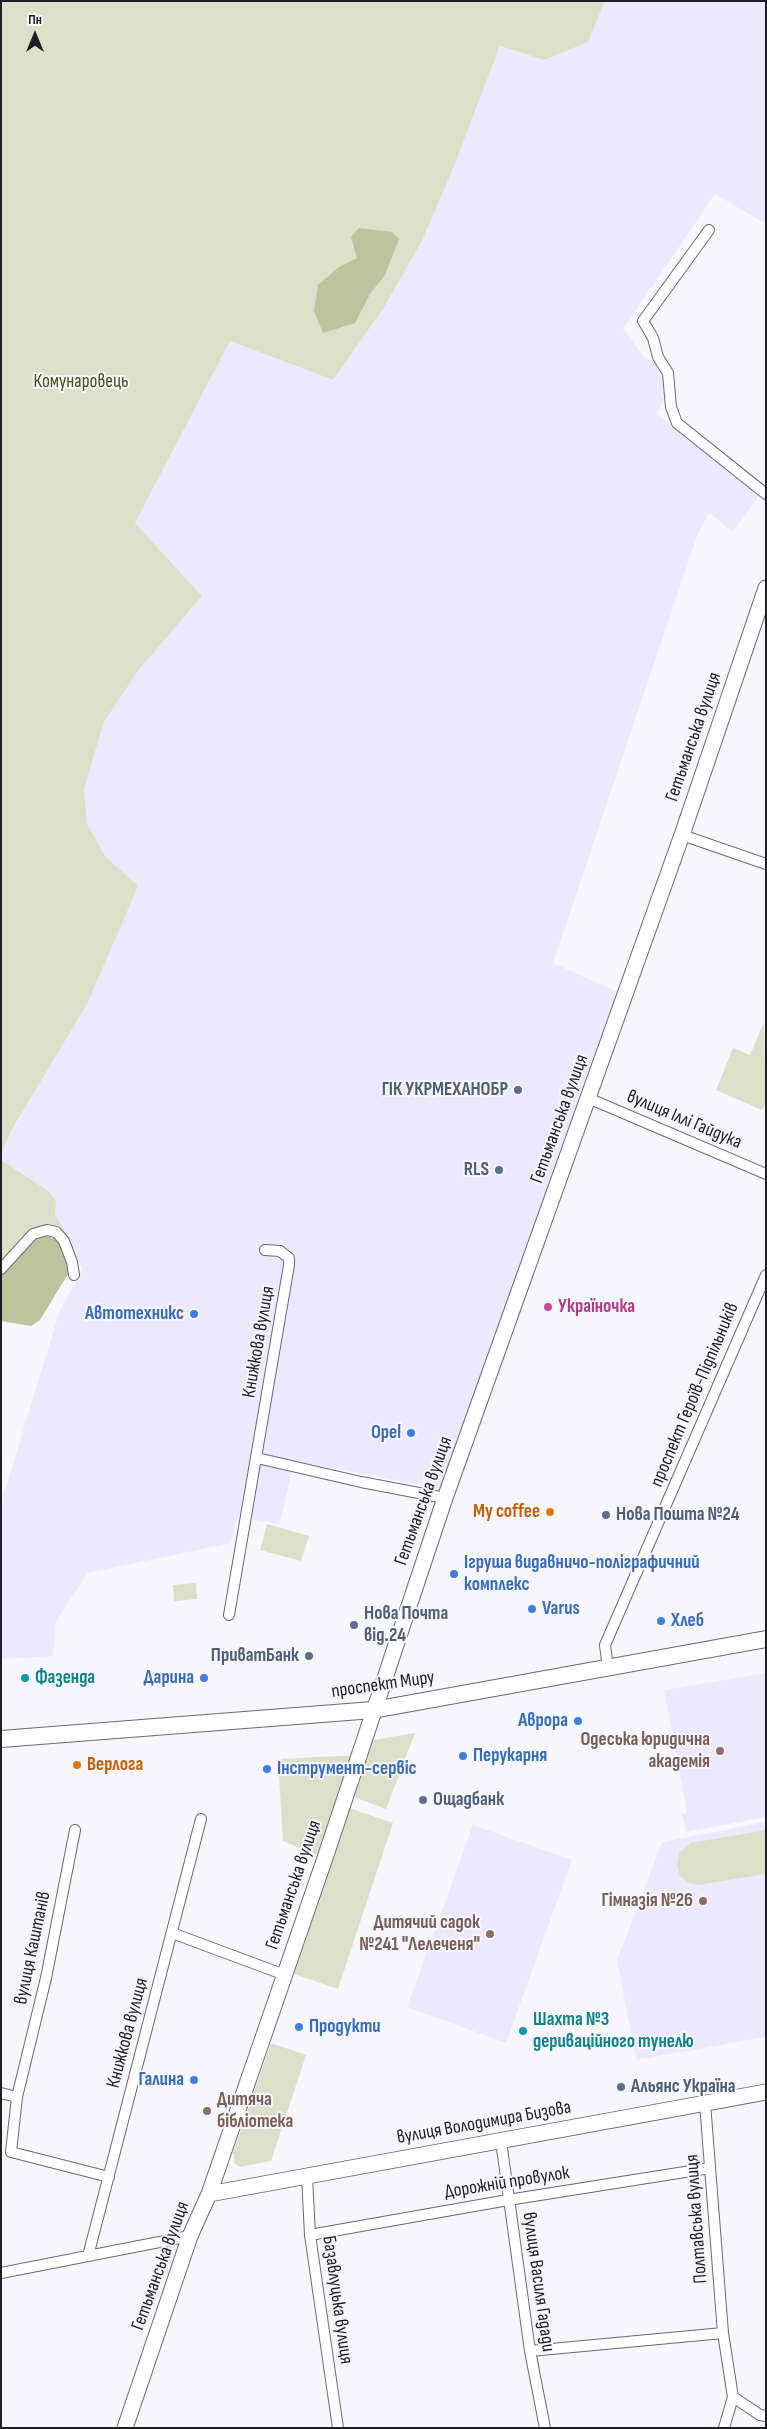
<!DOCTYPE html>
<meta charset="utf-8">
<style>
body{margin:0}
#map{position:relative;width:767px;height:2429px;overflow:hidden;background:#f7f6fc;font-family:"Sofia Sans Condensed",sans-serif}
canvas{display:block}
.frame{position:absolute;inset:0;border:2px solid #1f1d28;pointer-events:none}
.north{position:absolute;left:10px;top:10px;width:50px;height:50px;-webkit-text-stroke:4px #f7f6fc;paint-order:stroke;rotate:0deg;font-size:14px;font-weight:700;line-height:20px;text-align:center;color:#1f1d28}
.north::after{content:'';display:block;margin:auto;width:18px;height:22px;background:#1f1d28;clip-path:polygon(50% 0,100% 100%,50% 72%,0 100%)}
</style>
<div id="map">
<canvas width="767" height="2429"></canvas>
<div class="frame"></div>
<div class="north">Пн</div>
</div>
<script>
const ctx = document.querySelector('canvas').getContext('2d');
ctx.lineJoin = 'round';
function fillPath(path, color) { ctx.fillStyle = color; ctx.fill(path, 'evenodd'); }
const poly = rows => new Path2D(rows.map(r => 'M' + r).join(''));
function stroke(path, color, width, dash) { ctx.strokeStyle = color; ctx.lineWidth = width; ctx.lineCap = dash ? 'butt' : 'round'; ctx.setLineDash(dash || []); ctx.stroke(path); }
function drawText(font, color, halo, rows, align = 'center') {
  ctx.font = font + ' "Sofia Sans Condensed",sans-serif'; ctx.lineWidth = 4; ctx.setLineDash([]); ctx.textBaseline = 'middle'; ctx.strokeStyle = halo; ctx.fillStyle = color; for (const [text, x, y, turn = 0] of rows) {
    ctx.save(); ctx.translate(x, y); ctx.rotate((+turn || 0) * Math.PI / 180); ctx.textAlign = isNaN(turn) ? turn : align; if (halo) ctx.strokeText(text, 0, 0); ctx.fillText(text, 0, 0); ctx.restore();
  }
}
const built = poly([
 [605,1,766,1,766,224,715,194,623,329,644,357,655,362,665,373,667,392,657,414,759,495,733,532,709,513,697,536,553,963,625,995,448,1490,294,1461,280,1524,237,1517,231,1543,88,1573,56,1621,53,1656,1,1659,1,1503,60,1310,83,1269,55,1214,47,1190,1,1160,1,1154,138,886,105,856,87,825,84,789,104,722,138,671,202,596,135,523,230,341,333,380,383,309,422,241,452,171,500,46,544,60,588,42],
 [766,1673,766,1817,686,1832,682,1814,687,1813,664,1690],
 [766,1822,766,2037,636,2060,617,1960,662,1842],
 [473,1825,572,1860,506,2043,407,2007]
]);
const green = poly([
 [1,1,605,1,588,42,544,60,500,46,452,171,422,241,383,309,333,380,230,341,135,523,202,596,138,671,104,722,84,789,87,824,105,856,138,886,88,1002,14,1126,1,1154],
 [764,1022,766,1102,762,1110,716,1090,733,1048,750,1055],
 [1,1160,47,1190,56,1200,55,1214,68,1237,57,1228,43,1227,1,1263],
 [267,1524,309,1536,301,1561,260,1550],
 [196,1583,197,1599,174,1601,173,1585],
 [415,1733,386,1809,354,1797,373,1740],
 [359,1755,325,1858,283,1841,278,1759],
 [349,1808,393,1823,338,1989,294,1974],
 [766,1830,766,1874,698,1885,689,1883,680,1876,677,1865,679,1853,691,1843],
 [271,2043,306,2055,271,2161,240,2167,235,2164,233,2153]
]);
const forest = poly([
 [359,228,392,232,399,239,385,275,370,294,355,323,323,333,314,311,318,285,339,267,357,258,351,237],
 [46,1234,60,1243,68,1262,68,1274,40,1320,31,1326,1,1321,1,1273,30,1241]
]);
const street = poly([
 [709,230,643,321,653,338,658,357,668,373,671,407,677,423,766,494],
 [682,835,766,864],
 [588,1098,766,1174],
 [1,1269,33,1234,47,1230,56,1232,64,1241,72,1262,74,1275],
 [257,1458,361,1482,445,1498],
 [229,1615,289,1265,289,1258,280,1251,265,1250],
 [608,1668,605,1645,766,1275],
 [75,1830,46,1978,17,2097,11,2152,109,2177],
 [172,1933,285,1975],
 [1,2093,17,2097],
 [705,2103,723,2333,733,2397],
 [501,2141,530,2351,545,2428],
 [307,2176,310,2235,338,2428],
 [310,2235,508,2200,710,2168],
 [88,2256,201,1819],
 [1,2273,190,2236],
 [530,2351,723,2333],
 [724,2428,733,2397,760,2415,766,2416]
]);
const secondary = poly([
 [209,2194,766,2092],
 [125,2428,190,2236,209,2194,325,1858,445,1498,682,835,766,588]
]);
const primary = poly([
 [1,1739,373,1710,766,1639]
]);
const markers = [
 [518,1090,5,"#5c6f8a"],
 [499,1170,5,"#5c6f8a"],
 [548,1307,5,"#d1479c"],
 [194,1314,5,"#3f7fe0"],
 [411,1433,5,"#3f7fe0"],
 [550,1512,5,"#e8710a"],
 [606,1515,5,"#5c6f8a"],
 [454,1574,5,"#3f7fe0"],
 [532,1609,5,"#3f7fe0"],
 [661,1621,5,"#3f7fe0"],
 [354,1625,5,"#5c6f8a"],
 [309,1656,5,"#5c6f8a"],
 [25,1678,5,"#0f9aa8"],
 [204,1678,5,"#3f7fe0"],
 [578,1721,5,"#3f7fe0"],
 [720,1751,5,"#8d6e63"],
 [463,1756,5,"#3f7fe0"],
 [77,1765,5,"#e8710a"],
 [267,1769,5,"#3f7fe0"],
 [423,1800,5,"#5c6f8a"],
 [703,1901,5,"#8d6e63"],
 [490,1934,5,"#8d6e63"],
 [299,2027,5,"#3f7fe0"],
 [523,2031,5,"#0f9aa8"],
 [194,2080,5,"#3f7fe0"],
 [621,2087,5,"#5c6f8a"],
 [207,2111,5,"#8d6e63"]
];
const parkNames = [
 ["Комунаровець",81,382]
];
const streetNames = [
 ["Гетьманська вулиця",694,737,-71],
 ["Гетьманська вулиця",560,1119,-70],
 ["вулиця Іллі Гайдука",684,1120,23],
 ["Книжкова вулиця",259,1342,-80],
 ["проспект Героїв-Підпільників",695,1395,-67],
 ["Гетьманська вулиця",424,1501,-70],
 ["проспект Миру",383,1685,-8],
 ["Гетьманська вулиця",294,1885,-71],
 ["вулиця Каштанів",33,1948,-78],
 ["Книжкова вулиця",128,2033,-75],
 ["вулиця Володимира Бизова",484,2123,-10],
 ["Дорожній провулок",507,2183,-9],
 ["Полтавська вулиця",697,2219,-94],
 ["Гетьманська вулиця",161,2266,-70],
 ["вулиця Василя Гадади",538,2282,82],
 ["Базавлуцька вулиця",337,2300,82]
];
const serviceNames = [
 ["ГІК УКРМЕХАНОБР",508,1090,"right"],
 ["RLS",489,1170,"right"],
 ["Нова Пошта №24",616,1515],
 ["Нова Почта",364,1614],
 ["від.24",364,1636],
 ["ПриватБанк",299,1656,"right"],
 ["Ощадбанк",433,1800],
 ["Альянс Україна",631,2087]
];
const hotelNames = [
 ["Україночка",558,1307]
];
const shopNames = [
 ["Автотехникс",184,1314,"right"],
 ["Opel",401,1433,"right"],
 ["Ігруша видавничо-поліграфичний",464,1563],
 ["комплекс",464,1585],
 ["Varus",542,1609],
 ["Хлеб",671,1621],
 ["Дарина",194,1678,"right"],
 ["Аврора",568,1721,"right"],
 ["Перукарня",473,1756],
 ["Інструмент-сервіс",277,1769],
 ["Продукти",309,2027],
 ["Галина",184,2080,"right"]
];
const foodNames = [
 ["My coffee",540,1512],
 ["Beрлога",87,1765,"left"]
];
const cultureNames = [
 ["Фазенда",35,1678],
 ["Шахта №3",533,2020],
 ["дериваційного тунелю",533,2042]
];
const educationNames = [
 ["Одеська юридична",710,1740],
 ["академія",710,1762],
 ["Гімназія №26",693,1901],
 ["Дитячий садок",480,1923],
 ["№241 \"Лелеченя\"",480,1945],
 ["Дитяча",217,2100,"left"],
 ["бібліотека",217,2122,"left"]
];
fillPath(built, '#ece9ff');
fillPath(green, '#dce0c8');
fillPath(forest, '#bdc39c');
stroke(street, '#6b6780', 12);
stroke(secondary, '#6b6780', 17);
stroke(primary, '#6b6780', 18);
stroke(street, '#fff', 10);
stroke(secondary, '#fff', 15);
stroke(primary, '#fff', 16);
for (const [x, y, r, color] of markers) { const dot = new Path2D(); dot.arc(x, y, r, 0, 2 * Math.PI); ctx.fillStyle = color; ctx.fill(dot); stroke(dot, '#f7f6fc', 2); }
drawText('19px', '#494f10', '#f7f6fc', parkNames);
drawText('19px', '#1f1d28', '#f7f6fc', streetNames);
drawText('bold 19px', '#4e5e75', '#f7f6fc', serviceNames, 'left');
drawText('bold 19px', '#b23c85', '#f7f6fc', hotelNames, 'left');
drawText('bold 19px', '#366cbe', '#f7f6fc', shopNames, 'left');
drawText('bold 19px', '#c56008', '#f7f6fc', foodNames, 'right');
drawText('bold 19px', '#0d838f', '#f7f6fc', cultureNames, 'left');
drawText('bold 19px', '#785e54', '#f7f6fc', educationNames, 'right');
</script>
